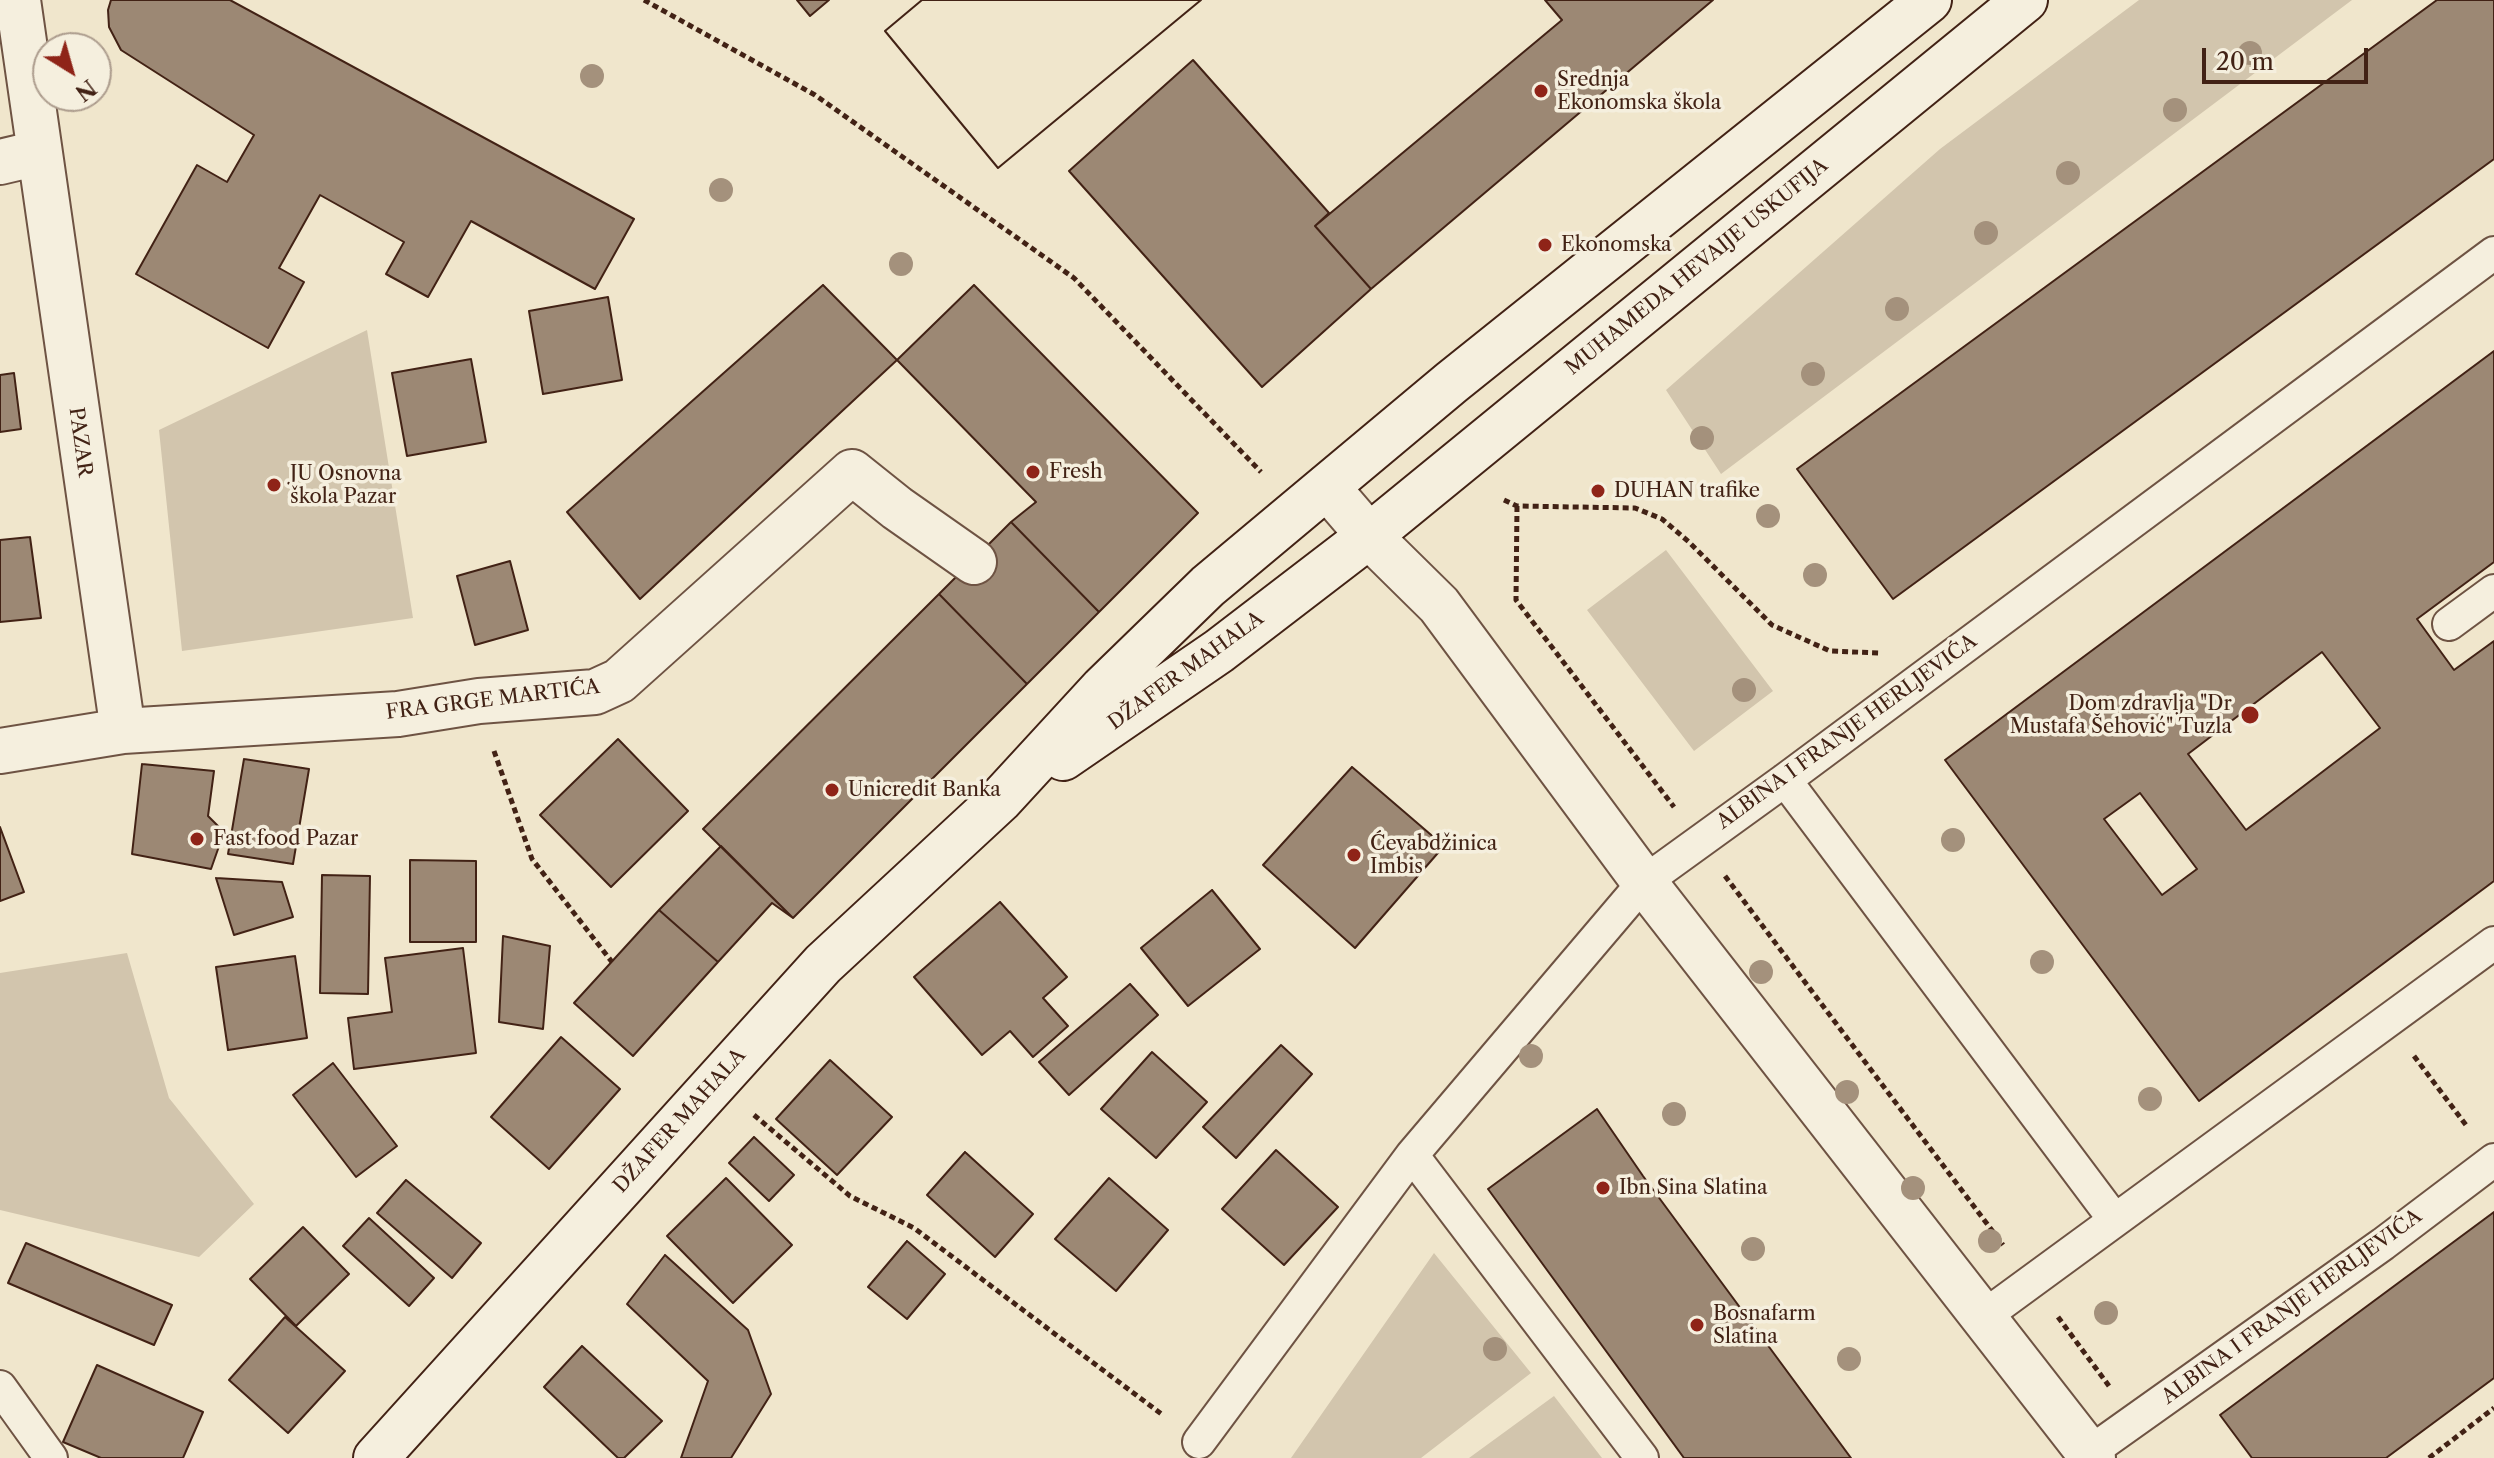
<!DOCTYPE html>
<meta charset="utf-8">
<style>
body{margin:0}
#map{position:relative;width:2494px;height:1458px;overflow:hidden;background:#f0e6cc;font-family:"Libre Caslon Text",serif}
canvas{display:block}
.north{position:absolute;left:32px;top:32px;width:80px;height:80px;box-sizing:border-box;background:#f5efde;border:2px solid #ad9d8e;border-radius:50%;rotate:143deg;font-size:22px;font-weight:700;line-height:32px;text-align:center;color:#422215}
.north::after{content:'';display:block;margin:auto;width:28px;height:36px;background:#8f2418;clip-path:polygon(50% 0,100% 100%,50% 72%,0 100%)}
.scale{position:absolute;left:2202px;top:48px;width:166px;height:36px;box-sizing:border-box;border:4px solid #422215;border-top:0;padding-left:10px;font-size:24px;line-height:28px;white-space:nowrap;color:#422215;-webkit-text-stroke:6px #f5efde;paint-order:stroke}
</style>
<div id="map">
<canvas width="2494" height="1458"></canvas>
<div class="north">N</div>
<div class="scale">20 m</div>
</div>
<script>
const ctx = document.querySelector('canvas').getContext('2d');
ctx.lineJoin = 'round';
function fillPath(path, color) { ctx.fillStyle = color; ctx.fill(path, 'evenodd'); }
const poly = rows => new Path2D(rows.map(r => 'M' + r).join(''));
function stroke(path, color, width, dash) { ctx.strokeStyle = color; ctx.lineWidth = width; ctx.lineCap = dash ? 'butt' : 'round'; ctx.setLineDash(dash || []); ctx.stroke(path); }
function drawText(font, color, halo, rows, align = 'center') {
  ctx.font = font + ' "Libre Caslon Text",serif'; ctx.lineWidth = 7; ctx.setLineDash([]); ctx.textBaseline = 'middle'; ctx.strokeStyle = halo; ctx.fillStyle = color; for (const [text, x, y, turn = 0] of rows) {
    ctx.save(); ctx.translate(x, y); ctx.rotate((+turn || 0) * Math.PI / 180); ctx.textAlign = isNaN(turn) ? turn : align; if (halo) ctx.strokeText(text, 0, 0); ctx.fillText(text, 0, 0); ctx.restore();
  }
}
const green = poly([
 [2139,0,2352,0,1721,474,1666,390,1940,149],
 [367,330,413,618,182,651,159,430],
 [1666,550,1773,691,1694,751,1587,610],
 [127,953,169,1098,254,1204,199,1257,0,1210,0,973],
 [1434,1253,1531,1373,1421,1458,1291,1458],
 [1554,1396,1602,1458,1469,1458]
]);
const building = poly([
 [111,0,230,0,634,219,595,289,471,221,428,297,386,274,404,242,320,195,279,268,304,282,268,348,136,274,197,165,227,182,254,135,121,50,109,27,108,10,111,0],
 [797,0,829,0,810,16,797,0],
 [922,0,1201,0,998,168,885,31,922,0],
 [922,0,1201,0,998,168,885,31,922,0],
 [1545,0,1713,0,1371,289,1315,226,1562,20,1545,0],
 [2437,0,2494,0,2494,159,1893,599,1797,469,2437,0],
 [1193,60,1329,213,1315,226,1371,289,1262,387,1069,171,1193,60],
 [823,285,897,360,640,599,567,512,823,285],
 [974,285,1198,513,1099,612,1011,522,1036,502,897,360,974,285],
 [608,297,622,380,543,394,529,311,608,297],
 [2494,351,2494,562,2417,619,2454,670,2494,641,2494,881,2199,1101,1945,760,2494,351],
 [2322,652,2380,728,2246,830,2188,754,2322,652],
 [2140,793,2197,869,2162,895,2104,819,2140,793],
 [471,359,486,442,407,456,392,373,471,359],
 [14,373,21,429,0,432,0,375,14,373],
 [1011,522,1099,612,1027,684,939,594,1011,522],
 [30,537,41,618,0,622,0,540,30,537],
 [510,561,528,630,475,645,457,576,510,561],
 [939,594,1027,684,793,918,703,829,939,594],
 [618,739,688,811,611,887,540,815,618,739],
 [244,759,309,769,293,864,228,854,244,759],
 [142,764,214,771,208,816,224,832,211,869,132,854,142,764],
 [1352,767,1444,846,1355,948,1263,865,1352,767],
 [0,827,24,892,0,901,0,827],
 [721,846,793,918,772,903,718,962,659,910,721,846],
 [410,860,476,861,476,942,410,942,410,860],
 [322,875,370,876,368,994,320,993,322,875],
 [216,878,282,882,293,917,234,935,216,878],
 [1212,890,1260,949,1188,1006,1141,948,1212,890],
 [1000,902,1067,977,1043,998,1068,1026,1033,1057,1010,1031,982,1055,914,977,1000,902],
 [659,910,718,962,633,1056,574,1003,659,910],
 [503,936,550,946,543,1029,499,1022,503,936],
 [463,948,476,1053,354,1069,348,1018,392,1012,385,958,463,948],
 [295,956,307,1038,228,1050,216,967,295,956],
 [1130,984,1158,1015,1069,1095,1039,1062,1130,984],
 [561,1037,620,1089,549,1169,491,1117,561,1037],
 [1281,1045,1312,1074,1236,1158,1203,1127,1281,1045],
 [1152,1052,1207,1102,1156,1158,1101,1109,1152,1052],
 [830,1060,892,1117,837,1175,776,1119,830,1060],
 [333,1063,397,1146,356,1177,293,1095,333,1063],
 [1597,1109,1643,1176,1851,1458,1684,1458,1488,1189,1597,1109],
 [754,1137,794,1175,769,1201,729,1163,754,1137],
 [1276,1150,1338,1207,1284,1265,1222,1209,1276,1150],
 [965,1152,1033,1214,995,1257,927,1195,965,1152],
 [726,1178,792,1245,733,1303,667,1236,726,1178],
 [1109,1178,1168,1230,1116,1291,1055,1239,1109,1178],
 [406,1180,481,1243,452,1278,377,1213,406,1180],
 [2494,1212,2494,1378,2386,1458,2252,1458,2220,1415,2494,1212],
 [369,1218,434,1278,409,1306,343,1246,369,1218],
 [303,1227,349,1274,296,1326,250,1279,303,1227],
 [907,1241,945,1274,907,1319,868,1287,907,1241],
 [26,1243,172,1305,154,1345,8,1283,26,1243],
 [665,1255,748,1330,771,1394,731,1458,681,1458,708,1381,627,1304,665,1255],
 [285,1317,345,1371,288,1433,229,1380,285,1317],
 [582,1346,662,1421,624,1458,618,1458,544,1387,582,1346],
 [97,1365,203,1412,183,1458,101,1458,63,1442,97,1365]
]);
const path = poly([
 [644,0,815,95,1074,278,1261,472],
 [1504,500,1517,506,1635,508,1662,519,1689,542,1772,625,1830,651,1880,653],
 [1517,506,1516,600,1674,807],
 [494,751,532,859,612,962],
 [1725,876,2003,1245],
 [2414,1056,2466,1125],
 [754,1115,850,1196,914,1228,1164,1416],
 [2058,1317,2109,1386],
 [2429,1458,2494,1408]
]);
const service = poly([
 [2449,624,2494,591],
 [1785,780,2114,1219],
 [1412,1155,1642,1458],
 [1983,1317,2494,943],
 [0,1387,51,1458],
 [1199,1442,1412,1155,1644,882,1785,780,2494,253],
 [2089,1453,2383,1244,2494,1160]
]);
const minor = poly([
 [18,0,123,731],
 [0,162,38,153],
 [1327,487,1369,536,1439,605,1644,882,2093,1458],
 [0,751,123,731,398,714,479,701,595,692,619,681,852,472,897,508,974,562]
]);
const secondary = poly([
 [1063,758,1219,651,1369,536,2025,0],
 [376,1458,823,964,1000,800,1103,688,1208,586,1452,382,1929,0]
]);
const trees = [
 [2250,53],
 [592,76],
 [2175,110],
 [2068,173],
 [721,190],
 [1986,233],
 [901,264],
 [1897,309],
 [1813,374],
 [1702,438],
 [1768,516],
 [1815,575],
 [1744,690],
 [1953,840],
 [2042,962],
 [1761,972],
 [1531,1056],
 [1847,1092],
 [2150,1099],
 [1674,1114],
 [1913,1188],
 [1990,1241],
 [1753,1249],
 [2106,1313],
 [1495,1349],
 [1849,1359]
];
const markers = [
 [1541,91,8,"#8f2418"],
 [1545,245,8,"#8f2418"],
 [1033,472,8,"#8f2418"],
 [274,485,8,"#8f2418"],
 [1598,491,8,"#8f2418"],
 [2250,715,10,"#8f2418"],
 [832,790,8,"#8f2418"],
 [197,839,8,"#8f2418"],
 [1354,855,8,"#8f2418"],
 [1603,1188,8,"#8f2418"],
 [1697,1325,8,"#8f2418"]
];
const poiNames = [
 ["Srednja",1557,80],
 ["Ekonomska škola",1557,103],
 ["Ekonomska",1561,245],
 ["Fresh",1049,472],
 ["JU Osnovna",290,474],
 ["škola Pazar",290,497],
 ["DUHAN trafike",1614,491],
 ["Dom zdravlja \"Dr",2232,704,"right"],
 ["Mustafa Šehović\" Tuzla",2232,727,"right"],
 ["Unicredit Banka",848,790],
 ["Fast food Pazar",213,839],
 ["Ćevabdžinica",1370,844],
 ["Imbis",1370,867],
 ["Ibn Sina Slatina",1619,1188],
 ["Bosnafarm",1713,1314],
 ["Slatina",1713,1337]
];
const streetNames = [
 ["MUHAMEDA HEVAIJE USKUFIJA",1697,267,-39],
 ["PAZAR",80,442,82],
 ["DŽAFER MAHALA",1186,671,-36],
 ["FRA GRGE MARTIĆA",493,700,-7],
 ["ALBINA I FRANJE HERLJEVIĆA",1847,732,-36],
 ["DŽAFER MAHALA",680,1121,-48],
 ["ALBINA I FRANJE HERLJEVIĆA",2292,1307,-36]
];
fillPath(green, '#d2c5ad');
fillPath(building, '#9c8874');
stroke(building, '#422215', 2);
stroke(service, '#6e5343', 36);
stroke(minor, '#6e5343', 48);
stroke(secondary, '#422215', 48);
stroke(path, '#422215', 5, [6, 4]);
stroke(service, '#f5efde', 32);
stroke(minor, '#f5efde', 44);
stroke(secondary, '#f5efde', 44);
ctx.fillStyle = '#a4917c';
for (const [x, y] of trees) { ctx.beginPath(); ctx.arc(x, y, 12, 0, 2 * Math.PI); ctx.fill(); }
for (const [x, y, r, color] of markers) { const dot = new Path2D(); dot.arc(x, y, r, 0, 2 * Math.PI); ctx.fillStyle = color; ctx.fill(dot); stroke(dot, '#f5efde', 3); }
drawText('20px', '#422215', '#f5efde', poiNames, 'left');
drawText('20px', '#422215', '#f5efde', streetNames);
</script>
